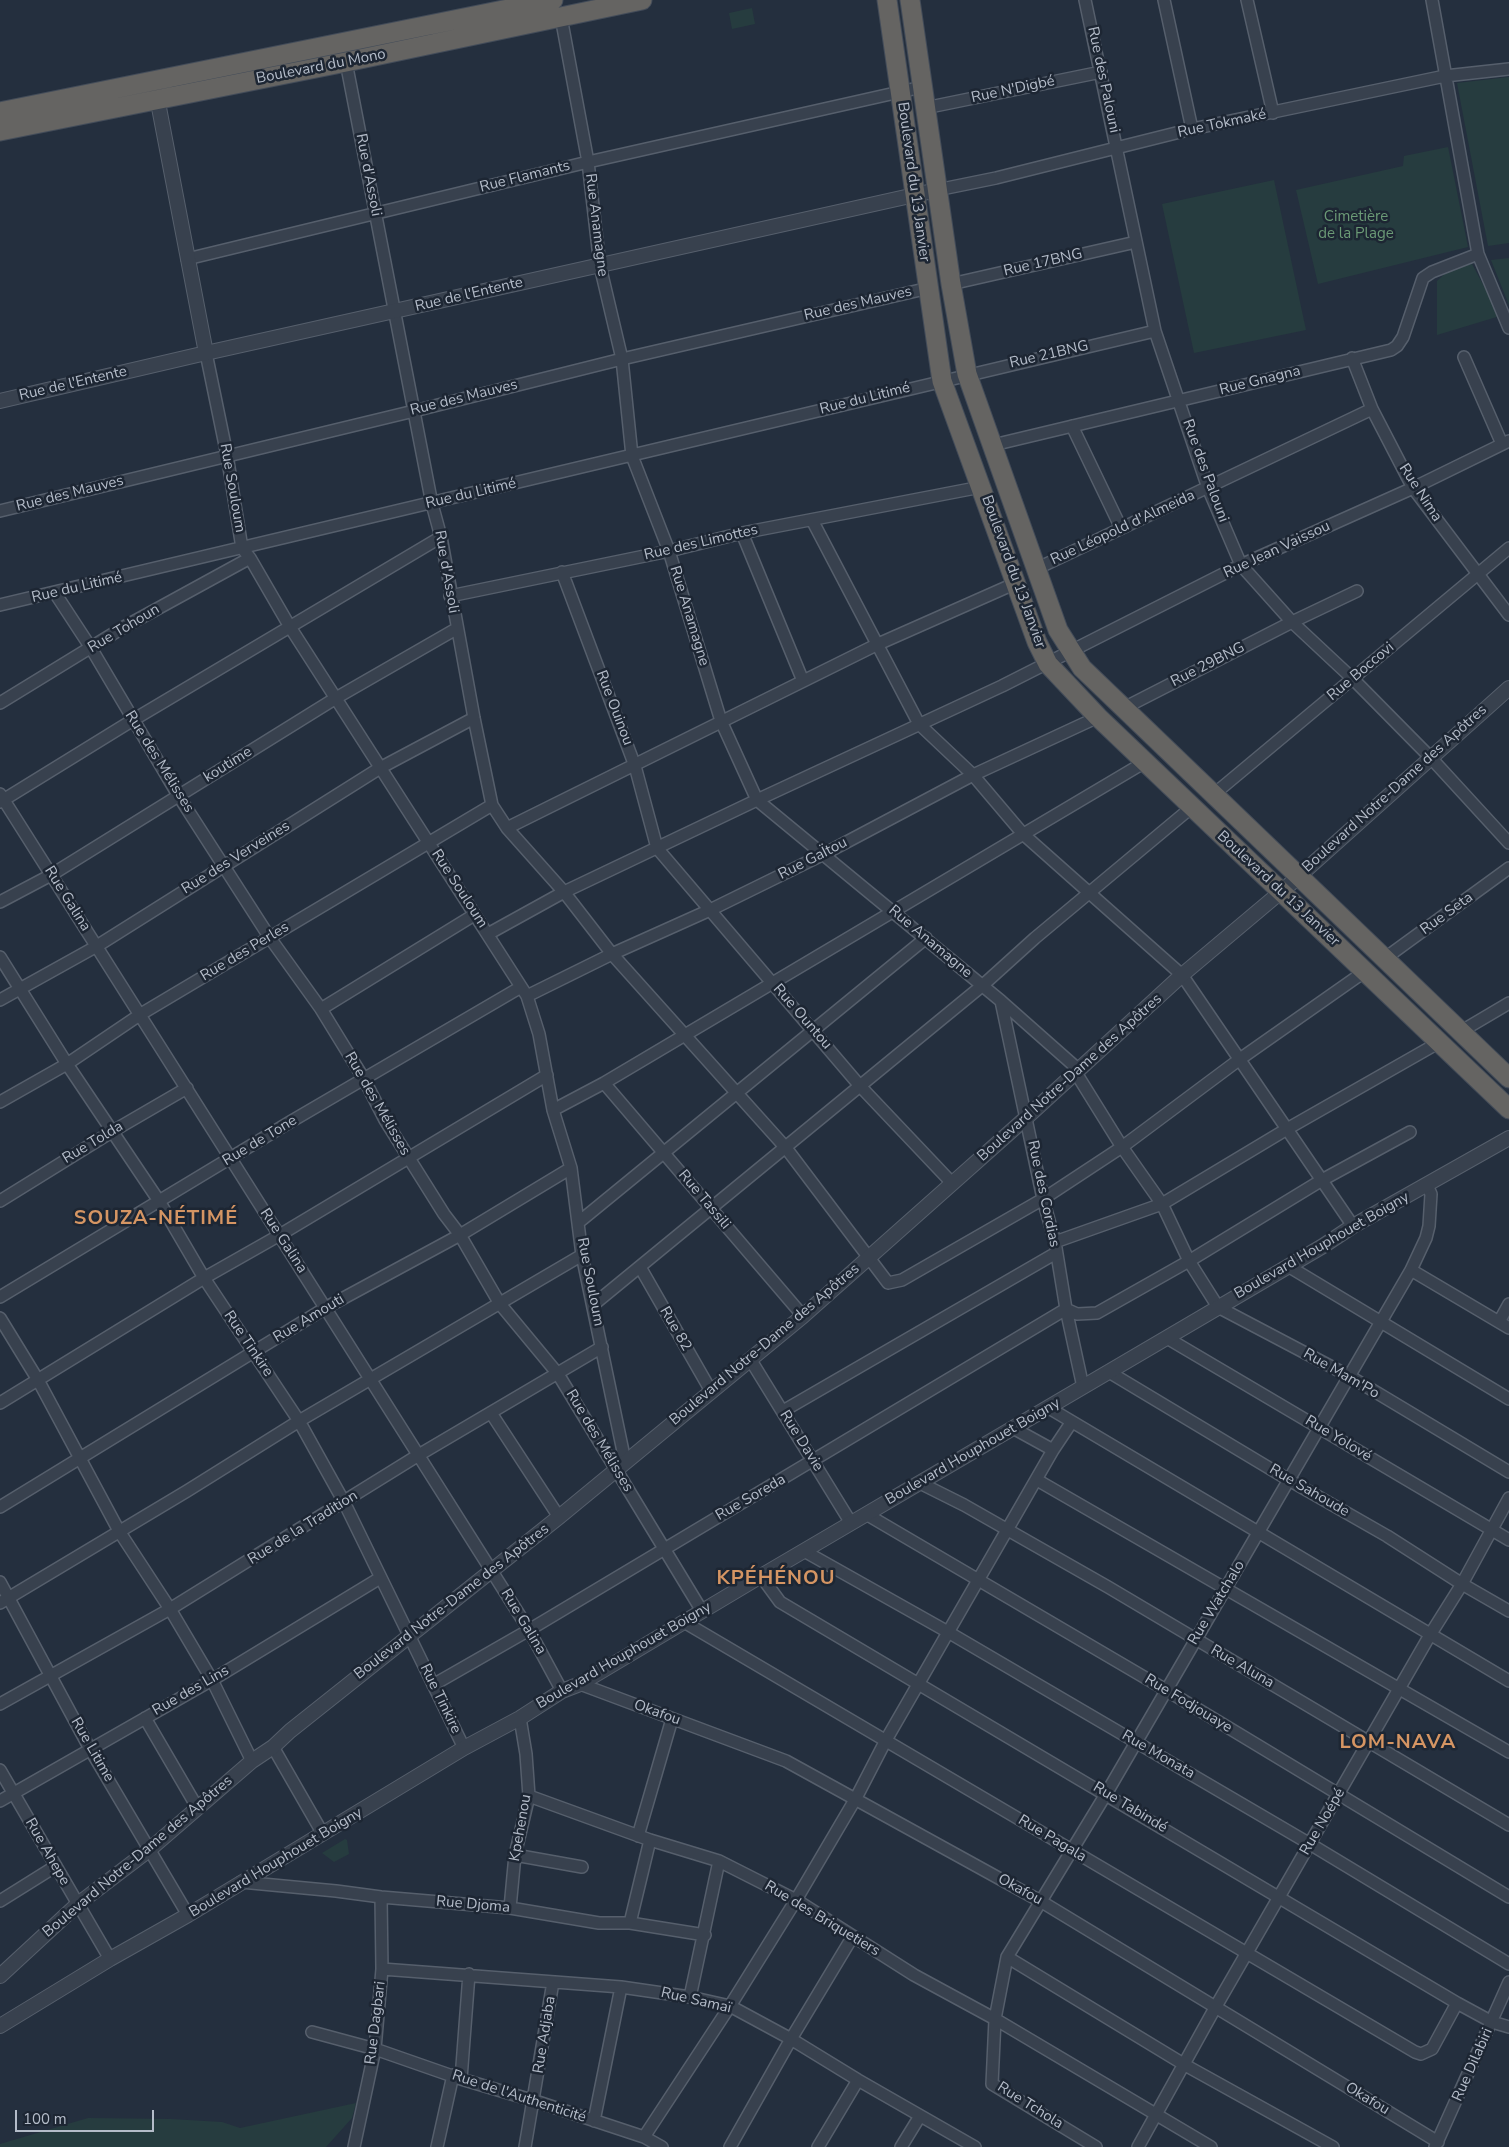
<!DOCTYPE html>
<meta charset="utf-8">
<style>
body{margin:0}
#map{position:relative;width:1509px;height:2147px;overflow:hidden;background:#242f3e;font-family:"Nunito Sans",sans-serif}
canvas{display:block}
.scale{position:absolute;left:15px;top:2110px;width:139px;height:22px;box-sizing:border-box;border:2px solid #b4bcc9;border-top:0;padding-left:6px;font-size:15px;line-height:18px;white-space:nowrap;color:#b4bcc9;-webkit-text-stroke:4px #1d2633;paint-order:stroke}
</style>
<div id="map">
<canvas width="1509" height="2147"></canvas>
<div class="scale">100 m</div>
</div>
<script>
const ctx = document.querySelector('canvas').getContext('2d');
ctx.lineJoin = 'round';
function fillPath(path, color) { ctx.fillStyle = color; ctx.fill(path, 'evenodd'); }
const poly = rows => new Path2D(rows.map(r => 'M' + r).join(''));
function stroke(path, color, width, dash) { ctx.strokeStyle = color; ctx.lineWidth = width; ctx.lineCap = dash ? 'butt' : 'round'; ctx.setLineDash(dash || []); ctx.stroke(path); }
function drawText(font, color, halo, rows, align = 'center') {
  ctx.font = font + ' "Nunito Sans",sans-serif'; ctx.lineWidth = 5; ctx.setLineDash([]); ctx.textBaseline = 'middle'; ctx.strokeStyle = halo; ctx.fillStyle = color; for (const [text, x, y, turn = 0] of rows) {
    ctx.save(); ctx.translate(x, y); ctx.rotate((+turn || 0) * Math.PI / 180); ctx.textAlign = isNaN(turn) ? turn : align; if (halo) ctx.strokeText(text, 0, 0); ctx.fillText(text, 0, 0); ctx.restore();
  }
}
const green = poly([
 [752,8,755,24,732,29,729,13],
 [1509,77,1509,243,1488,246,1457,83],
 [1448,147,1468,247,1318,284,1296,190,1403,166,1404,156],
 [1274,180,1306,330,1194,353,1162,204],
 [1509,258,1509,305,1491,260],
 [1472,264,1500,316,1437,335,1437,281,1451,268],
 [345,1839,347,1840,349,1854,334,1862,322,1853],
 [356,2103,352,2118,326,2147,0,2147,0,2144,88,2118,171,2119,222,2122,240,2128]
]);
const minor = poly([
 [1085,0,1155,331,1208,488,1241,565,1292,622,1353,679,1431,758,1509,843],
 [1164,0,1192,129],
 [1247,0,1273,113],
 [1432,0,1478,254,1509,328],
 [561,17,588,162,600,266,622,359,632,456,669,551,721,721,757,800,1001,1001,1079,1070],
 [346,62,432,504,441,537,474,718,492,805,507,828,564,892,612,954,786,1148,888,1283,902,1280,1043,1199,1122,1147,1240,1059,1364,972],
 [925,108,1101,72],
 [937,190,996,178,1192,129,1445,76,1509,69],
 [187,259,588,162,922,87],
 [951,284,1136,242],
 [206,353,227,455,242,548,250,558,290,627,527,996,539,1034,553,1110,571,1168,582,1255,625,1461],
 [1464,357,1502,444],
 [1352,358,1372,409,1413,488,1509,615],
 [1072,426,1121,528],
 [993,445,1391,350,1397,346,1403,337,1423,278,1432,272,1478,254],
 [0,511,414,411,622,359,929,288],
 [812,520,919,724,973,775,1023,834,1182,975,1353,1226],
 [742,533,803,681],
 [1036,569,1372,409],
 [562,572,635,766,657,848,860,1086,952,1183],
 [55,593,91,648,178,795,270,938,321,1009,364,1079,385,1120,444,1214,460,1235,500,1304,558,1374,702,1611],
 [450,596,669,551,742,533,981,487],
 [0,605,1155,331],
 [0,703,124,627,250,558],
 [1124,708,1292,622,1357,591],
 [0,794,529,1630,562,1691],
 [1213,795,1509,548],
 [0,802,133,720,441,537],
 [507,828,876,645,1016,583],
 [0,902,51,875,336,698,456,629],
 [488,934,564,892,757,800,1002,686,1241,565,1413,488,1509,441],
 [0,957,67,1064,159,1201,204,1278,299,1421,344,1502,464,1748],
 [1384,959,1509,868],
 [527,996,612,954,710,910,824,854,973,775,1098,717],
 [0,1000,97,946,380,768,474,718],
 [1001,1001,1043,1199,1055,1242,1066,1309,1083,1387],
 [321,1009,474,915],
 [1460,1032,1509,1003],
 [1076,1073,1122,1147,1162,1204,1189,1261,1218,1307,1349,1376,1509,1472],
 [604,1083,803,1316],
 [0,1102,67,1064,141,1014,492,805],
 [553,1110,604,1083,1145,762],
 [0,1201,113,1131,187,1088],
 [579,1222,926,938],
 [1055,1242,1162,1204,1287,1129,1438,1043],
 [1288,1266,1509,1399],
 [640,1267,711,1391],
 [1411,1270,1509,1328],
 [0,1297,290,1122,521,987],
 [593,1305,983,985,1035,938,1192,807],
 [0,1318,38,1380,119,1531,170,1609,212,1680,252,1761],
 [1499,1322,1509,1304],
 [1167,1338,1509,1540],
 [750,1359,851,1523],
 [1109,1372,1289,1480,1387,1536,1462,1584,1509,1611],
 [0,1403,204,1278,278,1236,547,1075],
 [1049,1408,1509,1681],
 [783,1411,1056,1253],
 [491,1413,559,1517],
 [1013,1428,1053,1450],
 [1037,1480,1509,1752],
 [920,1483,964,1505,1108,1587,1509,1825],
 [0,1507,327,1307,460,1235,571,1168],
 [866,1514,1166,1690,1509,1897],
 [804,1551,948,1632,1310,1844,1509,1964],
 [761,1576,780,1602,1457,2003,1492,2022,1509,2027],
 [0,1582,90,1749,188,1915],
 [0,1603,187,1491,299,1421,582,1255],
 [684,1622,1415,2052,1421,2054,1432,2049,1457,2003],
 [580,1684,786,1761,1042,1902,1438,2142],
 [433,1685,529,1630,1066,1309,1077,1314,1097,1313,1189,1261,1322,1180,1410,1132],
 [0,1704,170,1609,417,1456,602,1347],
 [145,1718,197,1807],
 [273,1747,323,1834],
 [0,1770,110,1959],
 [529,1796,650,1840,719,1861,796,1900,914,1975,995,2019,1211,2147],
 [0,1801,212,1680,380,1578],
 [638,1836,672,1719],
 [515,1855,582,1867],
 [241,1882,336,1891,381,1897,510,1908,599,1923,630,1923,705,1935],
 [0,1901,56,1866],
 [510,1908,515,1855,529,1796,526,1754,520,1718],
 [630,1923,650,1840],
 [1007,1957,1185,2065,1333,2147],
 [382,1969,621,1987,690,1997,730,2006,791,2039,858,2080,975,2147],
 [690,1997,719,1861],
 [312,2032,375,2049,461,2079,535,2101,644,2137,662,2147],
 [461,2079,469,1974],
 [594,2121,621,1987],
 [644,2137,730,2006,796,1900,856,1798,886,1740,1007,1530,1053,1450,1071,1423],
 [354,2147,375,2049,382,1969,381,1897],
 [437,2147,453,2075],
 [525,2147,553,1982],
 [730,2147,791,2039,853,1936],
 [818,2147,858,2080],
 [901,2147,920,2116],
 [1096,2147,992,2084,995,2019,1007,1957,1106,1794,1411,1270,1426,1238,1429,1226,1431,1194,1427,1185],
 [1138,2147,1215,2008,1430,1635,1462,1584,1509,1498],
 [1435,2147,1509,1982]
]);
const tertiary = poly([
 [156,92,206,353],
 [0,401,206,353,937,190],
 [0,1976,78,1904,149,1850,252,1761,273,1747,290,1731,559,1517,803,1316,1027,1117,1182,975,1289,885,1509,688],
 [0,2026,110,1959,188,1915,464,1748,520,1718,562,1691,580,1684,761,1576,1323,1246,1353,1226,1509,1138]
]);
const trunk = poly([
 [887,0,942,381,1037,642,1048,664,1098,717,1509,1109],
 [910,0,951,284,967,374,1058,630,1082,668,1509,1078],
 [0,112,553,0],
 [0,131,346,62,642,0]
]);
const streetNames = [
 ["Boulevard du Mono",321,67,-11],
 ["Rue des Palouni",1103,80,78],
 ["Rue N'Digbé",1013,90,-12],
 ["Rue Tokmaké",1222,124,-12],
 ["Rue d'Assoli",368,175,79],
 ["Rue Flamants",525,177,-14],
 ["Boulevard du 13 Janvier",913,182,82],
 ["Rue Anamagne",596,225,83],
 ["Rue 17BNG",1043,263,-13],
 ["Rue de l'Entente",469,295,-13],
 ["Rue des Mauves",858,304,-13],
 ["Rue 21BNG",1049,355,-13],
 ["Rue Gnagna",1260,381,-14],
 ["Rue de l'Entente",73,384,-13],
 ["Rue des Mauves",464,398,-14],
 ["Rue du Litimé",865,399,-14],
 ["Rue des Palouni",1205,471,70],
 ["Rue Souloum",232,488,80],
 ["Rue Nima",1420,493,57],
 ["Rue des Mauves",70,494,-14],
 ["Rue du Litimé",471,494,-13],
 ["Rue Léopold d'Almeida",1123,528,-25],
 ["Rue des Limottes",701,543,-13],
 ["Rue Jean Vaissou",1277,550,-25],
 ["Rue d'Assoli",446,572,80],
 ["Boulevard du 13 Janvier",1013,572,70],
 ["Rue du Litimé",77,588,-13],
 ["Rue Anamagne",689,616,73],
 ["Rue Tohoun",124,629,-31],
 ["Rue 29BNG",1208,665,-27],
 ["Rue Boccovi",1361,672,-40],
 ["Rue Ouinou",614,708,69],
 ["Rue des Mélisses",159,762,58],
 ["koutime",228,765,-32],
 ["Boulevard Notre-Dame des Apôtres",1395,789,-42],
 ["Rue des Verveines",236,858,-32],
 ["Rue GaÏtou",813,859,-27],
 ["Rue Souloum",459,889,57],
 ["Boulevard du 13 Janvier",1278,889,43],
 ["Rue Galina",67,899,58],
 ["Rue Seta",1447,914,-36],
 ["Rue Anamagne",930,942,40],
 ["Rue des Perles",245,952,-31],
 ["Rue Ountou",802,1017,49],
 ["Boulevard Notre-Dame des Apôtres",1070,1078,-42],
 ["Rue des Mélisses",377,1104,60],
 ["Rue de Tone",260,1141,-31],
 ["Rue Tolda",93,1143,-31],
 ["Rue des Cordias",1043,1194,78],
 ["Rue Tassili",704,1200,50],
 ["Rue Galina",283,1241,57],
 ["Boulevard Houphouet Boigny",1322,1246,-30],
 ["Rue Souloum",590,1282,79],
 ["Rue Amouti",309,1319,-31],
 ["Rue 82",675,1329,60],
 ["Rue Tinkire",248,1344,56],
 ["Boulevard Notre-Dame des Apôtres",765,1345,-40],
 ["Rue Mam'Po",1341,1374,30],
 ["Rue Yolové",1338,1439,31],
 ["Rue des Mélisses",599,1441,59],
 ["Rue Davie",801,1441,58],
 ["Boulevard Houphouet Boigny",973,1452,-30],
 ["Rue Sahoude",1309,1491,30],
 ["Rue Soreda",751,1498,-30],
 ["Rue de la Tradition",303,1528,-32],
 ["Boulevard Notre-Dame des Apôtres",452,1602,-38],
 ["Rue Watchalo",1217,1603,-59],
 ["Rue Galina",523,1622,59],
 ["Boulevard Houphouet Boigny",624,1656,-30],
 ["Rue Aluna",1242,1667,30],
 ["Rue des Lins",191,1691,-30],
 ["Rue Tinkire",440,1699,64],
 ["Rue Fodjouaye",1188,1704,31],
 ["Okafou",657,1713,20],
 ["Rue Litime",92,1750,60],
 ["Rue Monata",1158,1755,30],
 ["Rue Tabindé",1130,1808,31],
 ["Rue Noépé",1323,1822,-60],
 ["Kpehenou",521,1828,-80],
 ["Rue Pagala",1052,1839,31],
 ["Rue Ahepe",47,1852,60],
 ["Boulevard Notre-Dame des Apôtres",138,1857,-40],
 ["Boulevard Houphouet Boigny",276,1863,-31],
 ["Okafou",1020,1890,29],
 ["Rue Djoma",473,1905,5],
 ["Rue des Briquetiers",822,1919,31],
 ["Rue Samaï",696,2001,13],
 ["Rue Dagbari",376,2023,-83],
 ["Rue Adjaba",545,2035,-81],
 ["Rue Dilabiri",1473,2065,-66],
 ["Rue de l'Authenticité",519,2097,18],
 ["Okafou",1367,2099,31],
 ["Rue Tchola",1030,2106,32]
];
const parkNames = [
 ["Cimetière",1356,217],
 ["de la Plage",1356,234]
];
const districtNames = [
 ["SOUZA-NÉTIMÉ",156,1219],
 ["KPÉHÉNOU",776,1579],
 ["LOM-NAVA",1398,1743]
];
fillPath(green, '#263c3f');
stroke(minor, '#565f6c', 14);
stroke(tertiary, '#565f6c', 16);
stroke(trunk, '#434c59', 21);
stroke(minor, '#38414e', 11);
stroke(tertiary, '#38414e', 14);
stroke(trunk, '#656462', 19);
drawText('15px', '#b4bcc9', '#1d2633', streetNames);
drawText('15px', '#6b9a76', '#1d2633', parkNames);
ctx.letterSpacing = '1px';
drawText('bold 20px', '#d59563', '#1d2633', districtNames);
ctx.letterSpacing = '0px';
</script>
